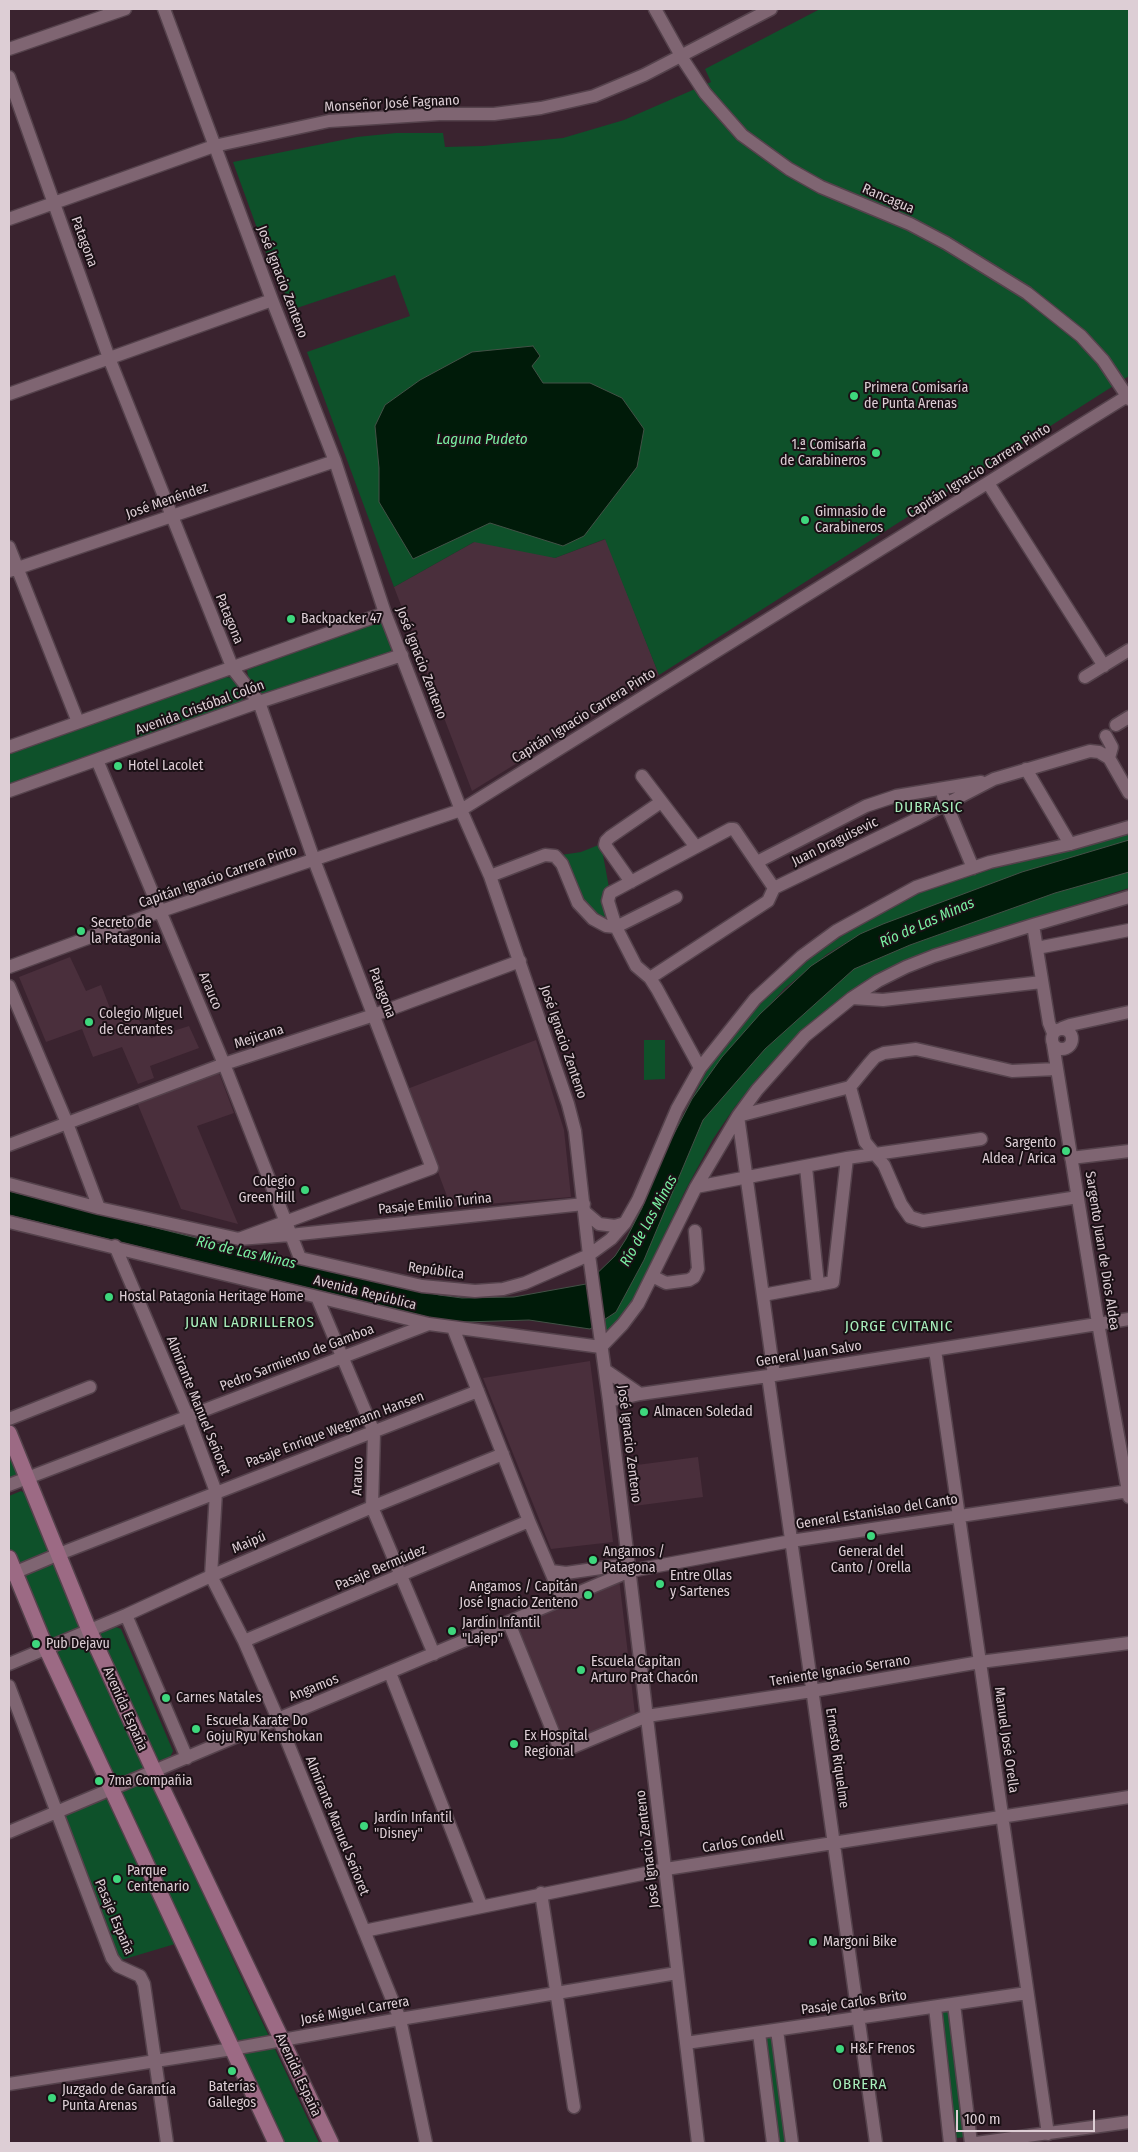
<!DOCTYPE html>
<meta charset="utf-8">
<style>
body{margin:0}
#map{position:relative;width:1138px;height:2152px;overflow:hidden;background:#3a232f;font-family:"Fira Sans Condensed",sans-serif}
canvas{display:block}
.frame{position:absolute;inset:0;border:10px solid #ddced5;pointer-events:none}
.scale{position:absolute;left:956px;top:2110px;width:139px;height:22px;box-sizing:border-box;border:2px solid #ddced5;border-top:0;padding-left:6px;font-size:15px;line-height:18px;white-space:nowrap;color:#ddced5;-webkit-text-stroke:4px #1a1015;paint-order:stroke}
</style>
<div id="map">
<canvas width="1138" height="2152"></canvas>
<div class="frame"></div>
<div class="scale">100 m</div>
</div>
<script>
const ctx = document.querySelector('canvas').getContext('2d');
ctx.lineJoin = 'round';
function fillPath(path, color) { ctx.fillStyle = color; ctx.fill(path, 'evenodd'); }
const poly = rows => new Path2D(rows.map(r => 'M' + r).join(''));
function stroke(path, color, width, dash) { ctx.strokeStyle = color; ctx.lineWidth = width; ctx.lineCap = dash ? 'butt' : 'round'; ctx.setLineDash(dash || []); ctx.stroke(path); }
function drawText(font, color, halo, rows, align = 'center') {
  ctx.font = font + ' "Fira Sans Condensed",sans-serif'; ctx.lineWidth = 4; ctx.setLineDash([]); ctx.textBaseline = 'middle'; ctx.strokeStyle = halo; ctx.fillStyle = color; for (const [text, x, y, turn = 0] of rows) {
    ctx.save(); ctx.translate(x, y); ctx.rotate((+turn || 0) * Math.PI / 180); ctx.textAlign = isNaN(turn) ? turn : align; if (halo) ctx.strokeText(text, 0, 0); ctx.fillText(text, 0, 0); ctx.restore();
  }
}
const built = poly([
 [485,536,555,558,606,539,659,675,472,791,394,587],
 [70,957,86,991,101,985,113,1016,133,1011,151,1038,189,1026,199,1048,150,1066,154,1078,138,1084,122,1047,93,1057,82,1029,46,1042,19,977],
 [536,1040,564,1130,571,1197,451,1207,407,1089],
 [219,1073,234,1113,197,1126,238,1224,181,1209,136,1100],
 [590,1361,613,1542,551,1549,483,1378],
 [698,1457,703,1497,634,1506,629,1466],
 [619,1578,635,1714,563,1747,513,1625]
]);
const green = poly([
 [820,9,1129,9,1129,376,659,675,605,539,555,558,474,542,394,587,307,352,410,316,395,275,291,310,282,285,278,286,233,162,357,137,396,133,443,133,445,147,483,146,563,138,624,120,711,82,705,69],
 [377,622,383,624,392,648,390,656,268,696,258,692,249,681,247,670],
 [226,677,232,678,242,690,243,699,238,706,9,789,9,752],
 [1129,833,1129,840,1022,872,860,934,827,954,785,988,722,1057,692,1099,710,1065,738,1029,766,998,816,953,880,911,923,891,995,868,1064,852],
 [601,844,610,893,603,902,606,926,593,919,561,855,581,852],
 [1129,872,1129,888,939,948,848,994,830,1007,799,1035,761,1074,734,1108,713,1139,685,1191,628,1311,605,1336,605,1320,616,1312,644,1260,703,1120,765,1049,854,969,910,945,1055,893],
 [644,1040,665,1040,665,1079,644,1080],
 [9,1453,18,1475,9,1483],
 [21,1491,26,1494,79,1624,77,1630,52,1641,46,1638,9,1547,9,1496],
 [116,1627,121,1629,173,1751,170,1757,158,1761,150,1757,97,1638,101,1633],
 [84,1636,151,1777,236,1966,319,2143,280,2143,53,1650],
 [110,1795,175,1944,118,1961,61,1814],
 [951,2010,966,2137,956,2138,942,2011],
 [774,2037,786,2143,776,2143,764,2038]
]);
const water = poly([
 [533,346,540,356,532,366,543,383,590,383,622,398,644,429,637,467,584,536,563,546,490,523,413,559,379,502,379,468,375,426,385,405,420,380,472,352,533,346],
 [1129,840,1129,872,1055,893,910,945,854,969,765,1049,703,1120,644,1260,616,1312,590,1329,529,1320,464,1322,440,1320,9,1215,9,1191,276,1258,439,1295,462,1298,514,1297,586,1284,615,1256,626,1239,642,1208,661,1159,692,1099,722,1057,760,1014,811,966,860,934,883,924,1022,872,1129,840]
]);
const minor = poly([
 [164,9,272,300,335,461,385,613,461,810,490,876,568,1104,575,1131,589,1255,609,1401,698,2143],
 [655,9,684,61,705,93,742,135,789,169,821,187,910,224,946,243,1027,293,1081,336,1103,360,1129,399],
 [9,49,125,9],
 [9,77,109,358,233,669,259,702,314,860,432,1168,239,1239],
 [9,219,214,146,329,121,439,114,494,114,541,108,594,96,644,75,771,9],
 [9,394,272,300],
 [988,483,1104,666],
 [9,547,78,722],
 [9,571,335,461],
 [1085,677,1129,650],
 [1116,725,1129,717],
 [1106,736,1112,747,1109,758,1129,793],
 [9,747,385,613],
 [97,760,224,1064,300,1258,422,1286,475,1291,503,1289,525,1283,589,1255,611,1239,625,1223,638,1200,677,1109,700,1068,755,999,802,956,836,931,916,887,990,862,1070,844,1129,827],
 [1026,769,1070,844],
 [642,776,696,847],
 [9,791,259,702,402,655],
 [943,796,973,868],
 [757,862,866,806,896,796,981,782],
 [490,876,545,855,555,856,562,864,578,903,593,919,606,926,616,927,676,897],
 [631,882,605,845,606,841,610,837,661,802],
 [774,888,919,818,994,779,1090,751,1099,752,1109,758],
 [1033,925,1049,1023,1053,1033],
 [1037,948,1129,930],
 [9,967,161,911,461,810,1129,395],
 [650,978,768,901,774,888],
 [9,986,67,1123,99,1208],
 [852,998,883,1000,1042,982],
 [1062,1028,1070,1025,1129,1012],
 '1052 1039a10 10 0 1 1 20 0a10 10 0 1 1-20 0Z',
 [1053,1044,1098,1323,1129,1497],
 [700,1068,657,989,650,978,636,966,616,927,608,901,610,893,730,829,734,829,774,888],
 [850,1087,865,1142,884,1165,901,1204,910,1217,923,1221,1078,1197],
 [9,1145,224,1064,374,1015,520,961],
 [1071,1158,1129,1151],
 [806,1167,818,1285],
 [9,1184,99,1208,239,1239,290,1235,584,1204],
 [696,1187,847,1158,981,1139],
 [585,1212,599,1224,615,1226,625,1223],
 [9,1222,429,1324,601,1347,623,1324,638,1304,696,1187,738,1116,757,1090,805,1036,852,998,878,981,906,967,934,956,1033,925,1129,897],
 [115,1246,188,1417,216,1492,211,1576,244,1641,278,1719,400,2019,426,2143],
 [652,1276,666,1283,689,1280,694,1277,698,1269,695,1231],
 [763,1295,833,1282,847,1158],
 [317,1297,374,1432,372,1507,434,1654],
 [453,1328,529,1521,562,1598],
 [935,1350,1048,2134],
 [605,1370,640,1394],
 [774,1375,738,1116,850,1087,868,1065,875,1057,884,1053,916,1049,1012,1071,1057,1069],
 [768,1376,876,2143],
 [609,1401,640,1394,768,1376,1129,1319],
 [9,1419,90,1387],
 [9,1485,429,1324],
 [551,1571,566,1573,629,1564],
 [9,1575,59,1554,478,1391],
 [126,1615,187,1758],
 [509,1623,561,1752,647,1716,812,1691,980,1662,1129,1643],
 [244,1641,529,1521],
 [9,1664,126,1615,211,1576,372,1507,503,1454],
 [390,1673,481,1905],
 [9,1686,112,1958,118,1966,140,1976,144,1984,167,2143],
 [9,1832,630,1571,791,1541,1129,1491],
 [541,1893,574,2107],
 [364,1931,666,1869,1129,1797],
 [954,2004,971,2143],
 [935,2007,950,2143],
 [777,2030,792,2143],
 [759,2033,773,2143],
 [686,2043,1027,1993],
 [9,2084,232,2049,400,2019,677,1973],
 [976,2143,1129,2122]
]);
const major = poly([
 [9,1433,89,1630,154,1771,331,2143],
 [9,1558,46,1648,276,2143]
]);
const markers = [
 [854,396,5,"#3ed77d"],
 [876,453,5,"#3ed77d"],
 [805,520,5,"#3ed77d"],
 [291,619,5,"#3ed77d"],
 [118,766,5,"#3ed77d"],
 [81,931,5,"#3ed77d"],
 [89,1022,5,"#3ed77d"],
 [1066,1151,5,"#3ed77d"],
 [305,1190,5,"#3ed77d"],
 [109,1297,5,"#3ed77d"],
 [644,1412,5,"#3ed77d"],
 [871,1536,5,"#3ed77d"],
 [593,1560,5,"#3ed77d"],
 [660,1584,5,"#3ed77d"],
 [588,1595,5,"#3ed77d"],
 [452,1631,5,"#3ed77d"],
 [36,1644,5,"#3ed77d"],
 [581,1670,5,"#3ed77d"],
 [166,1698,5,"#3ed77d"],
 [196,1729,5,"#3ed77d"],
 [514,1744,5,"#3ed77d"],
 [99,1781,5,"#3ed77d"],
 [364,1826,5,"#3ed77d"],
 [117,1879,5,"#3ed77d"],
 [813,1942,5,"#3ed77d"],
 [840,2049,5,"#3ed77d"],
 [232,2071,5,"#3ed77d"],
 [52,2098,5,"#3ed77d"]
];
const streetNames = [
 ["Monseñor José Fagnano",392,104,-3],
 ["Rancagua",888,199,23],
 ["Patagona",84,242,70],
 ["José Ignacio Zenteno",282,282,69],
 ["Capitán Ignacio Carrera Pinto",979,471,-32],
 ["José Menéndez",167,501,-19],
 ["Patagona",229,619,68],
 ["José Ignacio Zenteno",421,663,69],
 ["Avenida Cristóbal Colón",200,708,-20],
 ["Capitán Ignacio Carrera Pinto",584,716,-32],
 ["Juan Draguisevic",835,842,-26],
 ["Capitán Ignacio Carrera Pinto",218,877,-19],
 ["Arauco",210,991,67],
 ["Patagona",382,993,69],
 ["Mejicana",259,1037,-18],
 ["José Ignacio Zenteno",563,1042,71],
 ["Pasaje Emilio Turina",435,1204,-6],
 ["Sargento Juan de Dios Aldea",1102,1251,81],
 ["República",436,1271,8],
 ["Avenida República",365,1293,14],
 ["General Juan Salvo",809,1354,-9],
 ["Pedro Sarmiento de Gamboa",297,1358,-21],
 ["Almirante Manuel Señoret",198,1406,68],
 ["Pasaje Enrique Wegmann Hansen",335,1430,-21],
 ["José Ignacio Zenteno",629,1444,83],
 ["Arauco",358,1476,-88],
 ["General Estanislao del Canto",877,1512,-9],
 ["Maipú",249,1543,-23],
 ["Pasaje Bermúdez",381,1568,-23],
 ["Teniente Ignacio Serrano",840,1671,-9],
 ["Angamos",314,1688,-22],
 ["Avenida España",125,1709,66],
 ["Manuel José Orella",1006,1740,82],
 ["Ernesto Riquelme",837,1758,82],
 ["Almirante Manuel Señoret",337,1826,68],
 ["Carlos Condell",743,1842,-9],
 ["José Ignacio Zenteno",648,1849,-97],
 ["Pasaje España",114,1917,67],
 ["Pasaje Carlos Brito",854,2003,-8],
 ["José Miguel Carrera",355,2011,-10],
 ["Avenida España",298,2075,65]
];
const poiNames = [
 ["Primera Comisaría",864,388],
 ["de Punta Arenas",864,404],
 ["1.ª Comisaría",866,445,"right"],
 ["de Carabineros",866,461,"right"],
 ["Gimnasio de",815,512],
 ["Carabineros",815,528],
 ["Backpacker 47",301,619],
 ["Hotel Lacolet",128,766],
 ["Secreto de",91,923],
 ["la Patagonia",91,939],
 ["Colegio Miguel",99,1014],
 ["de Cervantes",99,1030],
 ["Sargento",1056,1143,"right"],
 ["Aldea / Arica",1056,1159,"right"],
 ["Colegio",295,1182,"right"],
 ["Green Hill",295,1198,"right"],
 ["Hostal Patagonia Heritage Home",119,1297],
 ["Almacen Soledad",654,1412],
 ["Angamos /",603,1552],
 ["Patagona",603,1568],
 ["General del",871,1552,"center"],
 ["Canto / Orella",871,1568,"center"],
 ["Entre Ollas",670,1576],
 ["y Sartenes",670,1592],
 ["Angamos / Capitán",578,1587,"right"],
 ["José Ignacio Zenteno",578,1603,"right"],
 ["Jardín Infantil",462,1623],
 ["\"Lajep\"",462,1639],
 ["Pub Dejavu",46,1644],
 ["Escuela Capitan",591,1662],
 ["Arturo Prat Chacón",591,1678],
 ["Carnes Natales",176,1698],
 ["Escuela Karate Do",206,1721],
 ["Goju Ryu Kenshokan",206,1737],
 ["Ex Hospital",524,1736],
 ["Regional",524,1752],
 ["7ma Compañia",109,1781],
 ["Jardín Infantil",374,1818],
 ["\"Disney\"",374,1834],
 ["Parque",127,1871],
 ["Centenario",127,1887],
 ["Margoni Bike",823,1942],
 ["H&F Frenos",850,2049],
 ["Baterías",232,2087,"center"],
 ["Gallegos",232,2103,"center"],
 ["Juzgado de Garantía",62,2090],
 ["Punta Arenas",62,2106]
];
const waterNames = [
 ["Laguna Pudeto",482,440],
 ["Río de Las Minas",927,923,-24],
 ["Río de Las Minas",649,1221,-61],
 ["Río de Las Minas",246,1253,13]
];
const neighbourhoodNames = [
 ["DUBRASIC",929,808],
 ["JUAN LADRILLEROS",250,1323],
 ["JORGE CVITANIC",899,1327],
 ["OBRERA",860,2085]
];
fillPath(built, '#4a2f3c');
fillPath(green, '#0e512a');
fillPath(water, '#001b09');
stroke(water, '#425146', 1);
stroke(minor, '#55424c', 15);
stroke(major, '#55424c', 18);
stroke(minor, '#7f6572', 12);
stroke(major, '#9c6a84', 15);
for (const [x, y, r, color] of markers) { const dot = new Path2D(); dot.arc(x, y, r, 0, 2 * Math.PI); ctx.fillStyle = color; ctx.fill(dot); stroke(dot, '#1a1015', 2); }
drawText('14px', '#ddced5', '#1a1015', streetNames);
drawText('14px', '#ddced5', '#1a1015', poiNames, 'left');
drawText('italic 15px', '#7af0a2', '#1a1015', waterNames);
ctx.letterSpacing = '1px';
drawText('15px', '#a8efbc', '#1a1015', neighbourhoodNames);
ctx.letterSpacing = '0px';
</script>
